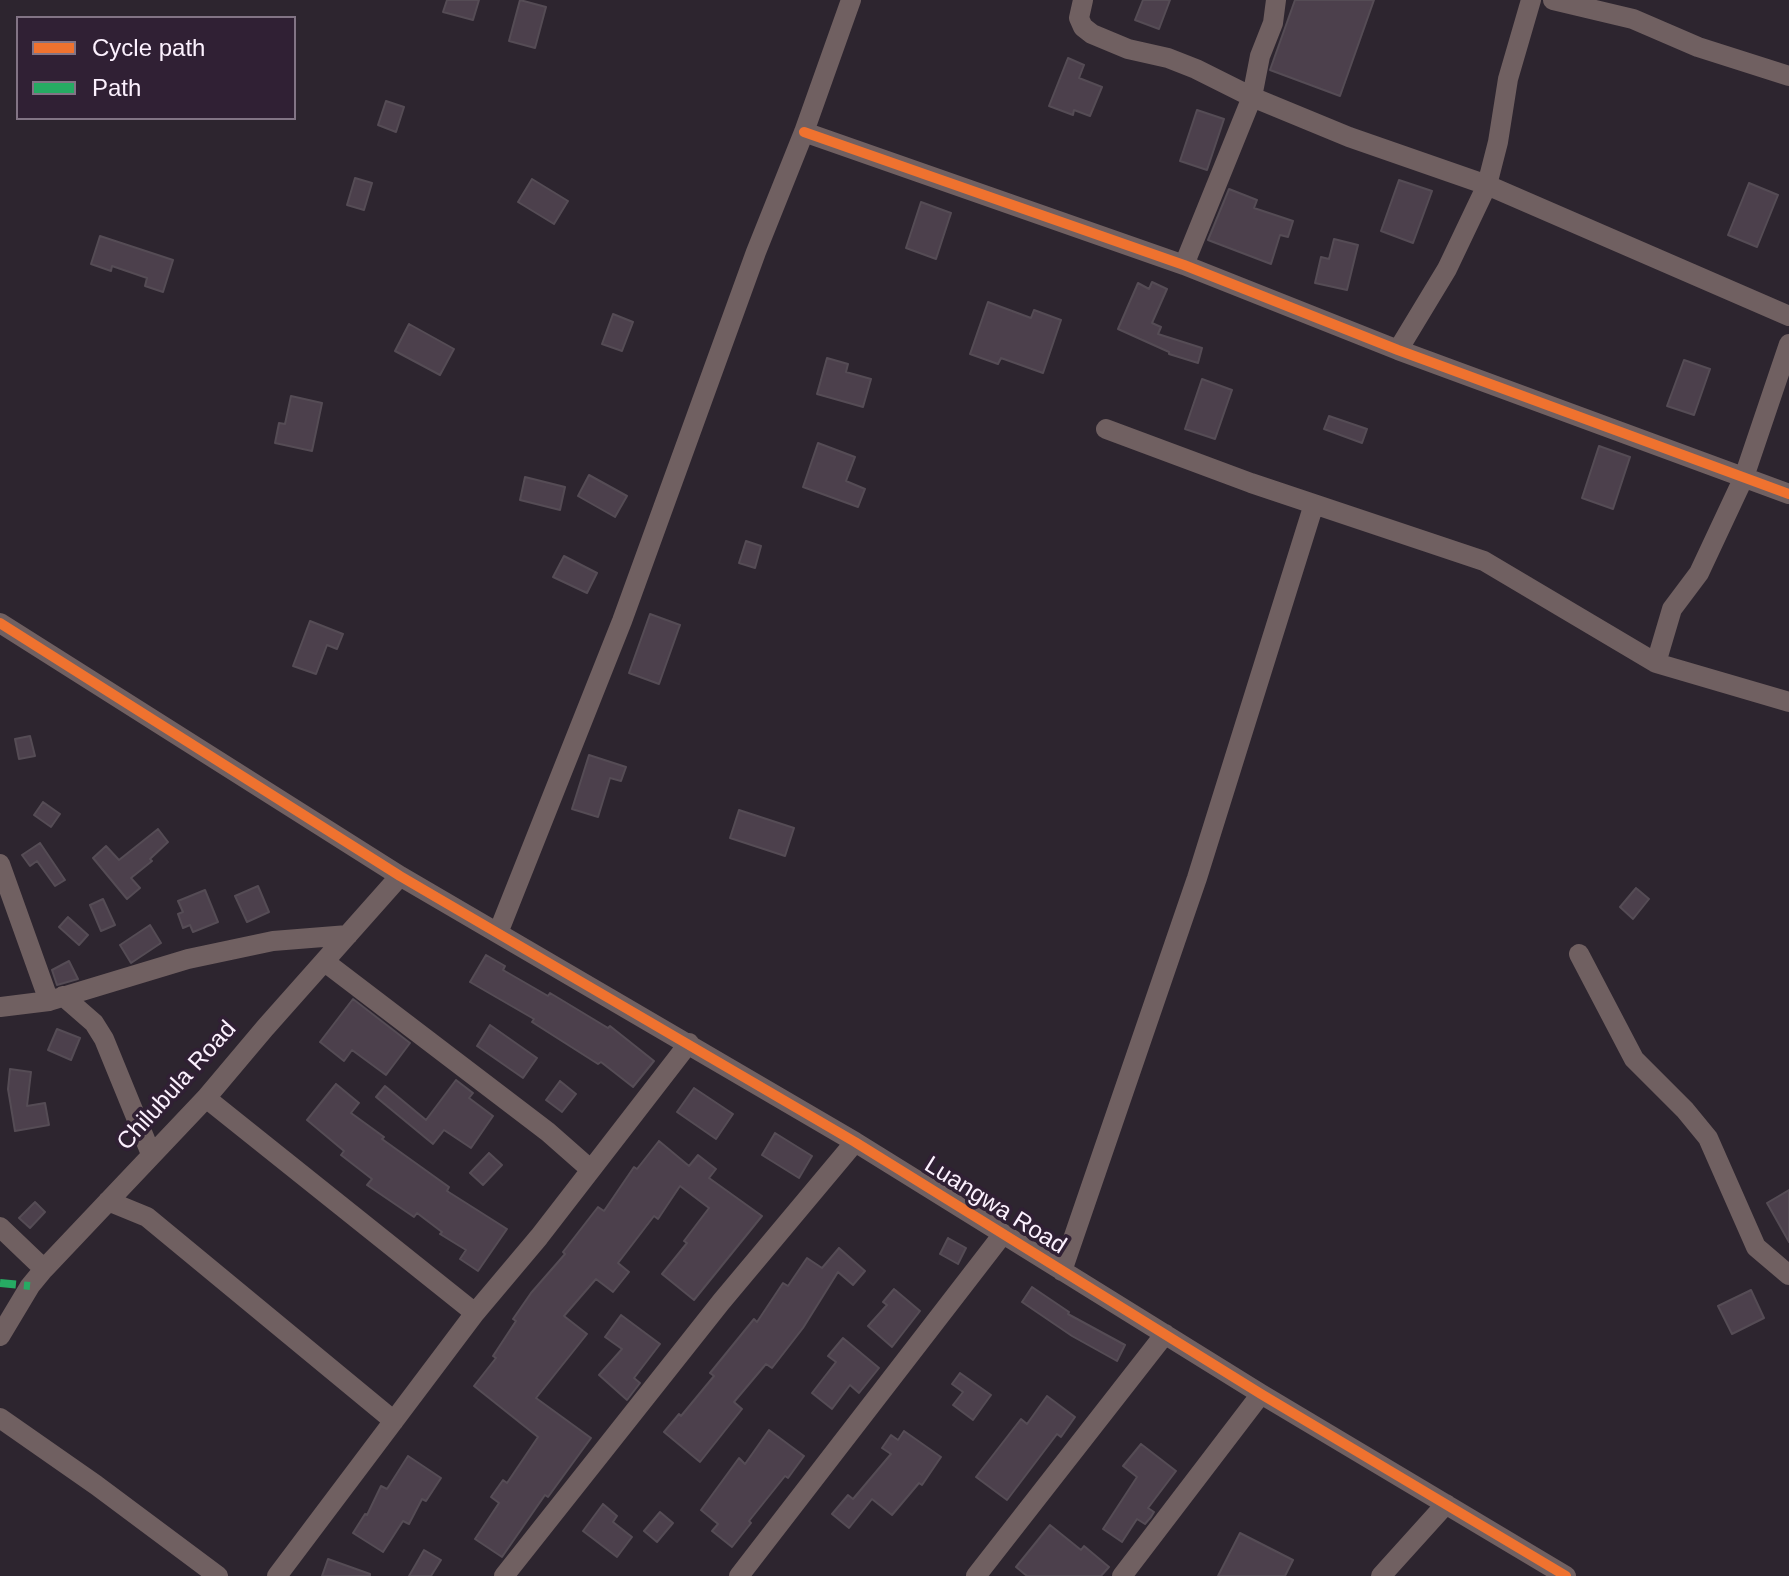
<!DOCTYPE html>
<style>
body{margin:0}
#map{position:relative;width:1789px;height:1576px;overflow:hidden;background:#2d252f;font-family:Arial,sans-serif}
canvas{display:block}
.legend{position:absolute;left:16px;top:16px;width:280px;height:104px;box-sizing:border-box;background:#302034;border:2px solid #827485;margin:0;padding:10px 14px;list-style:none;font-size:24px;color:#fcf1fe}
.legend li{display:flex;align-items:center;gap:16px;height:40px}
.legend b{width:40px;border:2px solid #827485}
</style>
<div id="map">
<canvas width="1789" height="1576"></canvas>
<ul class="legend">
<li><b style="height:10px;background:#ef722f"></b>Cycle path</li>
<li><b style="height:10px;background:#26ab63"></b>Path</li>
</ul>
</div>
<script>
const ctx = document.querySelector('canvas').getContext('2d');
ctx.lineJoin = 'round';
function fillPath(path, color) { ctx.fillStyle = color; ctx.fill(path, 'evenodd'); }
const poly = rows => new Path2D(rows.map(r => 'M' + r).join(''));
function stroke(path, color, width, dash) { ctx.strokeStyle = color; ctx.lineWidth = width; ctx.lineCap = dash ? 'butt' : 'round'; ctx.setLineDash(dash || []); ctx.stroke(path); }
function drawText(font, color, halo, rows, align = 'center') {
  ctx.font = font + ' Arial,sans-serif'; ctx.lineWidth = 7; ctx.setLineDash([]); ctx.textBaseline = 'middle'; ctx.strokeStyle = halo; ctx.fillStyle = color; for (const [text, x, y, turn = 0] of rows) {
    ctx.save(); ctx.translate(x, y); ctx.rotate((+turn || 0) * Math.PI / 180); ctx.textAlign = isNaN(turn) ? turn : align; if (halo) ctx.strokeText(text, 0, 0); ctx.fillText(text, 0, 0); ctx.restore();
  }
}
const building = poly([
 [447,0,479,0,473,20,443,12,447,0],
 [520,0,546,7,535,48,509,41,520,0],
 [1143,0,1170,0,1159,29,1135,20,1143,0],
 [1295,0,1374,0,1340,96,1270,70,1295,0],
 [1068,58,1084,65,1079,78,1102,87,1090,116,1074,110,1073,115,1049,106,1068,58],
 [386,101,404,107,396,132,378,125,386,101],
 [1197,110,1224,119,1207,170,1180,161,1197,110],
 [355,178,372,183,364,210,347,205,355,178],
 [532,179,568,201,554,224,518,202,532,179],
 [1399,180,1432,191,1413,243,1381,231,1399,180],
 [1749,183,1778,195,1757,247,1728,235,1749,183],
 [1229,189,1257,200,1254,208,1293,221,1288,237,1280,235,1271,264,1208,240,1229,189],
 [921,202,951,213,936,259,906,248,921,202],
 [100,236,173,260,163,292,145,286,147,278,112,266,111,271,91,264,100,236],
 [1334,239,1358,245,1347,290,1315,283,1321,257,1329,259,1334,239],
 [1152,282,1167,289,1152,323,1161,327,1158,334,1202,348,1198,363,1169,354,1169,352,1118,329,1138,283,1149,289,1152,282],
 [988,302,1031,318,1034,310,1061,320,1043,373,1001,358,998,364,970,354,988,302],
 [613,314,633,322,622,351,602,344,613,314],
 [409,324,454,349,440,375,395,351,409,324],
 [827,358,848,364,846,372,871,379,863,407,817,394,827,358],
 [1684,360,1710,369,1694,415,1667,406,1684,360],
 [1202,379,1232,390,1215,439,1185,429,1202,379],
 [291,396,322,403,312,451,275,443,279,423,285,424,291,396],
 [1329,416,1367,429,1362,443,1324,429,1329,416],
 [818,443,855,457,846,481,865,489,858,507,803,487,818,443],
 [1599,446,1630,457,1613,509,1582,498,1599,446],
 [589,475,627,496,615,517,578,496,589,475],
 [525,477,565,487,560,510,520,500,525,477],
 [746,541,761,546,755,568,739,563,746,541],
 [564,556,597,573,587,593,553,577,564,556],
 [650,614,680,625,659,684,629,673,650,614],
 [310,621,343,634,337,649,327,645,316,674,293,666,310,621],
 [30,736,35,756,19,759,15,739,30,736],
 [589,755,626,767,621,781,610,778,598,817,572,809,589,755],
 [43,802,60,814,51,827,34,815,43,802],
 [739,810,794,828,785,856,730,838,739,810],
 [158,829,168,842,150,859,152,861,131,878,140,888,127,899,93,858,106,846,119,860,158,829],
 [40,843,65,880,55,886,37,861,30,866,22,855,40,843],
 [258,886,269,912,247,922,235,896,258,886],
 [1636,888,1649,899,1633,919,1620,907,1636,888],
 [205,890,218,922,193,932,190,925,183,928,178,914,183,912,178,901,205,890],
 [103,899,115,925,101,931,90,905,103,899],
 [68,917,88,935,79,945,59,927,68,917],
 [150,925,161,943,131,963,120,945,150,925],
 [486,955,505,966,503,970,548,996,550,993,608,1028,610,1026,654,1061,633,1087,601,1062,598,1064,532,1022,534,1019,470,982,486,955],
 [69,961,78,979,57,985,52,970,69,961],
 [353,999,410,1043,386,1075,352,1050,344,1061,320,1042,353,999],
 [490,1025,537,1058,523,1078,477,1046,490,1025],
 [57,1029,80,1038,71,1060,48,1050,57,1029],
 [10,1069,31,1072,27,1106,45,1103,49,1125,15,1131,8,1089,10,1069],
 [456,1080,473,1093,469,1098,493,1116,471,1148,444,1130,433,1144,376,1097,385,1086,426,1120,456,1080],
 [560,1081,576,1094,562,1112,546,1100,560,1081],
 [336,1084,359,1103,351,1113,384,1137,382,1139,449,1187,447,1191,507,1229,478,1271,460,1259,466,1250,440,1234,442,1232,417,1213,414,1217,367,1185,372,1179,341,1155,344,1151,307,1120,336,1084],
 [694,1088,733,1114,716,1139,677,1112,694,1088],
 [775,1133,812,1156,799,1178,762,1155,775,1133],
 [659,1141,689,1166,698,1155,716,1169,709,1178,762,1216,694,1300,662,1274,687,1243,684,1241,709,1208,680,1186,658,1219,654,1216,618,1263,629,1272,613,1292,596,1279,564,1316,587,1334,536,1398,591,1438,548,1497,545,1495,502,1557,475,1539,499,1503,491,1497,503,1480,507,1483,538,1437,474,1386,496,1358,493,1356,516,1321,513,1319,531,1293,565,1254,563,1252,598,1207,604,1211,634,1167,637,1169,659,1141],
 [489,1153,502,1165,483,1185,470,1173,489,1153],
 [1789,1190,1789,1242,1767,1203,1789,1190],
 [35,1202,45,1212,30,1228,19,1218,35,1202],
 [948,1238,966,1248,958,1264,940,1254,948,1238],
 [839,1248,865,1271,853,1285,838,1272,803,1328,772,1368,766,1364,734,1402,742,1409,700,1462,664,1432,679,1414,681,1416,714,1376,710,1373,754,1319,757,1322,783,1283,788,1286,807,1258,822,1268,839,1248],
 [1032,1287,1069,1312,1068,1314,1125,1345,1117,1361,1072,1336,1022,1302,1032,1287],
 [894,1289,920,1311,892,1347,868,1326,887,1305,883,1302,894,1289],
 [1751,1290,1764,1318,1732,1334,1718,1306,1751,1290],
 [621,1315,660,1344,634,1378,640,1383,627,1400,599,1375,622,1349,605,1337,621,1315],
 [843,1338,879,1368,859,1393,850,1385,832,1409,812,1393,836,1362,828,1356,843,1338],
 [960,1373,991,1395,973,1420,953,1405,963,1392,952,1384,960,1373],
 [1047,1396,1075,1417,1061,1437,1057,1434,1007,1500,976,1477,1021,1419,1027,1424,1047,1396],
 [769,1430,804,1456,788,1478,785,1476,749,1521,751,1523,732,1547,712,1531,718,1524,701,1510,739,1458,745,1464,769,1430],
 [904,1431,941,1457,922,1485,919,1483,892,1515,872,1499,849,1528,832,1514,848,1495,853,1499,891,1454,882,1448,891,1435,898,1440,904,1431],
 [1141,1444,1176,1471,1148,1508,1154,1512,1151,1517,1145,1524,1137,1519,1122,1542,1103,1529,1137,1477,1123,1466,1141,1444],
 [408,1456,441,1478,426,1501,422,1499,409,1524,403,1521,383,1552,353,1533,365,1514,367,1515,381,1486,387,1489,408,1456],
 [603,1504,617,1516,613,1522,632,1537,617,1557,583,1531,603,1504],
 [660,1512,673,1523,657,1542,644,1531,660,1512],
 [1050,1525,1081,1550,1084,1546,1109,1567,1101,1576,1027,1576,1016,1567,1050,1525],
 [1240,1533,1293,1560,1285,1576,1218,1576,1240,1533],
 [424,1550,441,1560,431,1576,409,1576,424,1550],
 [328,1559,370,1574,370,1576,322,1576,328,1559]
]);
const minor = poly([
 [1083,0,1079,18,1083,27,1092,34,1128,49,1168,58,1196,69,1252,97,1349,137,1487,185,1789,316],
 [1553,0,1633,19,1698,47,1789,76],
 [804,132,1184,265,1398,350,1789,494],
 [1184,265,1252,97,1260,56,1273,23,1276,0],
 [1398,350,1447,269,1487,185,1498,142,1508,79,1531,0],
 [1106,429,1251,483,1484,561,1656,663,1789,702],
 [0,623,400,876,855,1142,1261,1394,1566,1576],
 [1656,663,1672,609,1699,573,1744,477,1789,344],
 [0,864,49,1001],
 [498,933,622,621,756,252,804,132,851,0],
 [1579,954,1634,1059,1685,1110,1708,1138,1756,1247,1789,1275],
 [325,962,548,1132,590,1169],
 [63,996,94,1023,104,1039,151,1154],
 [0,1007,49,1001,188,959,273,941,348,935],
 [206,1098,475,1313],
 [108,1201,147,1217,394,1421],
 [0,1227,44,1269],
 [1062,1271,1197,878,1314,504],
 [0,1336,30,1286,44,1269,206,1098,265,1028,400,876],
 [0,1418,96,1485,218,1576],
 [277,1576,475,1313,539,1237,689,1043],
 [504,1576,721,1302,855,1142],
 [739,1576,1003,1234],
 [976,1576,1165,1334],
 [1122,1576,1261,1394],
 [1381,1576,1446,1504]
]);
const quiet = poly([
 [0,1283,30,1286]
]);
const cycleway = poly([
 [804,132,1184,265,1398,350,1789,494],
 [0,623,400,876,855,1142,1261,1394,1566,1576]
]);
const streetNames = [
 ["Chilubula Road",177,1086,-48],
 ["Luangwa Road",995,1206,32]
];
fillPath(building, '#4c404c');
stroke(building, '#554c55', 2);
stroke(minor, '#706061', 20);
stroke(quiet, '#26ab63', 8, [16, 8]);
stroke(cycleway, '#ef722f', 10);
drawText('24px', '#fcf1fe', '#302034', streetNames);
</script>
